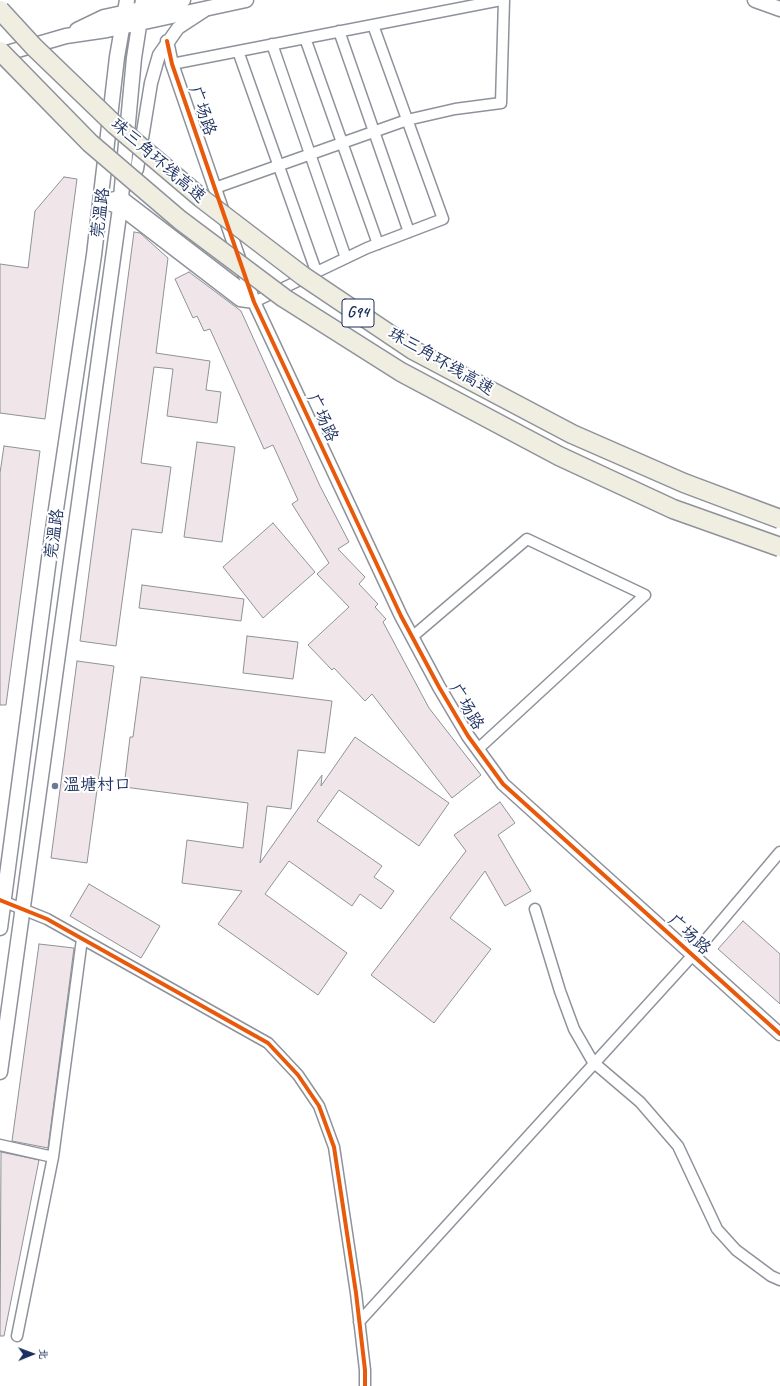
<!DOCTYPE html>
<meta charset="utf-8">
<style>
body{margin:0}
#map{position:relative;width:780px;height:1386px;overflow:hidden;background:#fff;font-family:Caveat,"LXGW WenKai TC",sans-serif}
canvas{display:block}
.north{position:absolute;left:12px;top:1334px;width:40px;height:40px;-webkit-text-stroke:3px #fff;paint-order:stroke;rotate:89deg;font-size:11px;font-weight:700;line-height:16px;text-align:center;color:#1b2f5e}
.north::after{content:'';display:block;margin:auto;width:14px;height:18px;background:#1b2f5e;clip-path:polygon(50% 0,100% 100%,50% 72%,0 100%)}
</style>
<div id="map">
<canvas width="780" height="1386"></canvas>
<div class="north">北</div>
</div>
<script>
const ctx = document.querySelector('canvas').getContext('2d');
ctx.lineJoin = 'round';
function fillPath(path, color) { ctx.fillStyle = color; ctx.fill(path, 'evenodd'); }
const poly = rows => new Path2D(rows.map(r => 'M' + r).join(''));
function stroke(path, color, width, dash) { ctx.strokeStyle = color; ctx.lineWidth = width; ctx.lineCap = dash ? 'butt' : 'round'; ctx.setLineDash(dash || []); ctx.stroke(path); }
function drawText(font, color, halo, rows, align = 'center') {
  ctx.font = font + ' Caveat,"LXGW WenKai TC",sans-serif'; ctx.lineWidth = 4; ctx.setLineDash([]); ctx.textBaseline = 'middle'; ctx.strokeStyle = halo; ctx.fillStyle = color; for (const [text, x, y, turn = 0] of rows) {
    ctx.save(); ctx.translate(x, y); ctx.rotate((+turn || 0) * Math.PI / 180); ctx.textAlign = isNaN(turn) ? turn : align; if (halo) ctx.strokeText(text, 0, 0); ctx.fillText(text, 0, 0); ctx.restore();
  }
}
const building = poly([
 [64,177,77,179,45,419,0,413,0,264,28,268,35,211,64,177],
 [134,232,140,233,168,258,156,353,210,361,206,390,221,392,217,423,167,416,173,369,154,367,141,463,171,467,162,533,132,529,116,646,80,641,134,232],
 [189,272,241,311,320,486,349,542,338,549,365,577,359,584,378,604,375,607,386,619,383,622,429,708,481,775,452,798,372,694,365,701,334,668,332,670,308,645,349,607,317,574,329,563,292,504,298,500,273,445,264,449,210,329,204,331,197,316,193,318,175,279,189,272],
 [197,442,235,447,222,542,184,537,197,442],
 [4,446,40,451,6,705,0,705,0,473,4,446],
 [273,523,315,572,263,618,223,567,273,523],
 [142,585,244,599,241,621,139,608,142,585],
 [247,636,298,642,293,679,243,673,247,636],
 [77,661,114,666,87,863,51,858,77,661],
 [141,677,332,701,325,753,298,750,291,809,267,806,260,863,322,775,321,786,355,737,449,803,419,846,339,790,317,821,382,866,374,877,394,891,381,909,360,894,352,906,289,861,265,894,347,953,318,995,218,924,242,891,182,883,187,840,243,848,248,803,124,787,130,737,133,737,141,677],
 [500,802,515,823,498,835,531,891,505,906,485,871,450,918,491,949,434,1023,371,975,466,851,454,835,500,802],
 [89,884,160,926,141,958,70,916,89,884],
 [743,921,780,954,780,1004,718,949,743,921],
 [39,944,74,948,48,1148,12,1141,39,944],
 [1,1152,39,1160,4,1336,0,1336,1,1152]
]);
const minor = poly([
 [339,31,409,232],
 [305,38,378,244],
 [272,44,346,258],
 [238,51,316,271],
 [172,64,501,0],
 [215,188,407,120,455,109,501,103,504,0],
 [254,302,367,248,443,219,373,25],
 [412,637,527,539,645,595,478,749],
 [0,900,47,919,268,1043,298,1075,319,1106,334,1147,356,1293,365,1370,365,1386],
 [535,909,560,991,574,1029,593,1062,640,1102,678,1146,717,1229,736,1250,771,1276,780,1280],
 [0,1145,53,1157],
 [359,1322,692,956,780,852],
 [17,1336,53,1157,82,939]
]);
const tertiary = poly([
 [167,41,172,64,254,302,401,616,439,687,468,736,503,784,780,1034],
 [129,184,137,169,151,83,159,55,178,28,204,11],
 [121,197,245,292,254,302,240,300,120,208,100,201,121,197]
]);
const secondary = poly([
 [755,0,780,9],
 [77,30,104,17,183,0],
 [0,55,66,36,107,30,246,0],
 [0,928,52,536,94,255,117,57,127,0],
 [0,1072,120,208,134,58,143,0]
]);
const motorwayBridge = poly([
 [0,10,34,47,115,125,201,198,303,276,413,350,572,434,684,483,780,519],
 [0,51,90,143,180,220,284,298,401,372,559,456,673,509,780,547]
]);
const cycleway = poly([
 [167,41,172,64,254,302,401,616,439,687,468,736,503,784,780,1034],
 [0,900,47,919,268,1043,298,1075,319,1106,334,1147,356,1293,365,1370,365,1386]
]);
const markers = [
 [55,786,4,"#6b7896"]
];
const shields = [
 [358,313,32]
];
const shieldNames = [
 ["G94",358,313]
];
const streetNames = [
 ["广场路",202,111,71],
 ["珠三角环线高速",158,161,41],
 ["莞温路",101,213,-83],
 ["珠三角环线高速",441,362,30],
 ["广场路",322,418,65],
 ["莞温路",55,534,-82],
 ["广场路",466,707,59],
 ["广场路",689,935,42]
];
const poiNames = [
 ["温塘村口",63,786]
];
fillPath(building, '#f0e5e8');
stroke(building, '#8e929a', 1);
stroke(minor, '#8e929a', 13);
stroke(tertiary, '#8e929a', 15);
stroke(secondary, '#8e929a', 17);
stroke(minor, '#fff', 10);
stroke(tertiary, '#fff', 12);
stroke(secondary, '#fff', 14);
stroke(motorwayBridge, '#8e929a', 21, []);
stroke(motorwayBridge, '#f0ede1', 18);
stroke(cycleway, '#e8590c', 4);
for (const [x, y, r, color] of markers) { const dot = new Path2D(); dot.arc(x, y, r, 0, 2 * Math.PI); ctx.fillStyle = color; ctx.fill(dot); stroke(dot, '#fff', 1.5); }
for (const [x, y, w] of shields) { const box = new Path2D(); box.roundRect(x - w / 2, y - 14, w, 28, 3); ctx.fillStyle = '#fff'; ctx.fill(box); stroke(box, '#1b2f5e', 1); }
drawText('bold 16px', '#1b2f5e', null, shieldNames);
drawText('17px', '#1b2f5e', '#fff', streetNames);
drawText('17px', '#1b2f5e', '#fff', poiNames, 'left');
</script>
